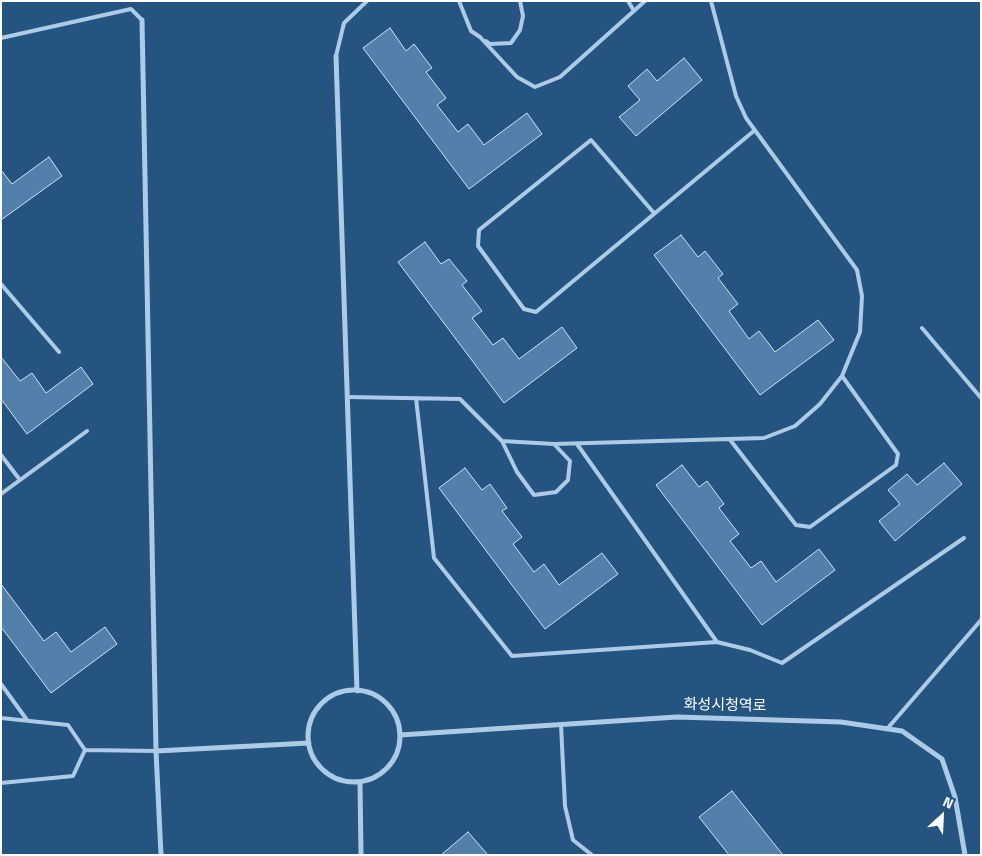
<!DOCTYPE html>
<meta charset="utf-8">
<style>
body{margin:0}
#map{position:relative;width:982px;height:856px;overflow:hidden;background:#255480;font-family:"Titillium Web",sans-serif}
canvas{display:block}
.frame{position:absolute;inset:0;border:2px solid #fff;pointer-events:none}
.north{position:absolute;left:917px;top:791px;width:50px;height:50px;-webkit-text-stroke:4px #255480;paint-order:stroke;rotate:25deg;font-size:14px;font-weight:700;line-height:20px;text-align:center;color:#fff}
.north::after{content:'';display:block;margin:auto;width:18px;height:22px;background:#fff;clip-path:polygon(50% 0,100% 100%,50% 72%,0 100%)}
</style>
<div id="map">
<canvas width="982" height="856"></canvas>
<div class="frame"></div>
<div class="north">N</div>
</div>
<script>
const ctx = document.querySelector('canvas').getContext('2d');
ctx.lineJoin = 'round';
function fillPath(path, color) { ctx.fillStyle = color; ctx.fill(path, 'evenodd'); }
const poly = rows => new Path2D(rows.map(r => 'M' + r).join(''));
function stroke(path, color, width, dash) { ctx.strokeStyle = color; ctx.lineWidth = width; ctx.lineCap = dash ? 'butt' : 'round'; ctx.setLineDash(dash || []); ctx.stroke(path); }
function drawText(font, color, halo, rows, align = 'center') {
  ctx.font = font + ' "Titillium Web","Noto Sans KR",sans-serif'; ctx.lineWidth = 5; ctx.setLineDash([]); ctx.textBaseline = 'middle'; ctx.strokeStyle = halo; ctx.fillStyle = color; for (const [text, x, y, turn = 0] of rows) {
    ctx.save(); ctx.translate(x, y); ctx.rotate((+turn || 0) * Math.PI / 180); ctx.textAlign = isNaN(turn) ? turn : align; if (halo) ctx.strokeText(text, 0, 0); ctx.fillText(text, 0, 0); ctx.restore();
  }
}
const building = poly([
 [390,28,406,51,414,44,432,68,426,72,446,98,437,105,458,132,468,124,484,145,527,113,542,134,469,189,363,48,390,28],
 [684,58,702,80,636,136,619,117,640,100,628,86,647,69,657,81,684,58],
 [49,157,62,176,1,220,1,170,12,184,49,157],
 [681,235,698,257,705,251,723,274,718,278,738,304,729,311,749,339,759,331,775,352,818,320,834,340,760,395,654,255,681,235],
 [425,242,441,264,449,259,467,281,462,285,482,311,472,318,493,345,503,338,519,359,562,327,577,348,504,403,398,262,425,242],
 [1,357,20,381,32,373,46,393,81,367,93,384,27,434,1,399,1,357],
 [944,463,962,484,895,541,879,521,900,504,888,490,907,474,917,485,944,463],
 [682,465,699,487,707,481,724,504,719,508,739,534,730,541,751,568,761,561,776,582,819,549,835,570,762,625,656,485,682,465],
 [465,468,482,490,490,484,507,508,502,511,522,537,513,544,534,572,544,564,559,585,602,553,618,574,545,629,439,488,465,468],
 [1,584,44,641,56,632,71,652,105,627,117,644,51,693,1,627,1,584],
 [732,791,783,855,729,855,699,817,732,791],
 [468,832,488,855,441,855,468,832]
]);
const service = poly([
 [459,1,471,31,480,37],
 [628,1,634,11],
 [480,37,517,77,535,87,560,77,645,1],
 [1,38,131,9,142,20],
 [486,41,490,44,511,43,520,30,523,16,520,1],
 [336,56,344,23,367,1],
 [654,213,591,140,479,230,478,246,524,309,536,312,755,130],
 [1,284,59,352],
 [922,328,981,398],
 [347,397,460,399,502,441,554,444,570,461,568,480,556,492,534,495,517,472,502,441],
 [416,398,434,558,512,656,717,642,750,650,782,663,964,538],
 [731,441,796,525,810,527,896,465,898,454,842,376],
 [554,444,764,438,795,426,820,404,842,376,860,332,862,296,857,270,746,118,736,96,711,1],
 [577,444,717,642],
 [1,455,20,480],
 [1,494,87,431],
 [1,684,27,720],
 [1,718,68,725,85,750],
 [561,725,565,806,573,840,592,855],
 [887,729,981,620],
 [85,750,156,751],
 [1,783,73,776,85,750]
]);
const minor = poly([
 [142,20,156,751,161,855],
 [336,56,357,691],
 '308 736a46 46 0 1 1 92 0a46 46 0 1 1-92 0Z',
 [400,735,677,717,841,722,902,731,942,759,955,797,965,855],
 [156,751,309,743],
 [360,782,361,855]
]);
const streetNames = [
 ["화성시청역로",725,706,1]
];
fillPath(building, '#5280aa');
stroke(building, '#cfe3f5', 1);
stroke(service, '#accbe6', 4);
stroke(minor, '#accbe6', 5);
drawText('15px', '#fff', '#255480', streetNames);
</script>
